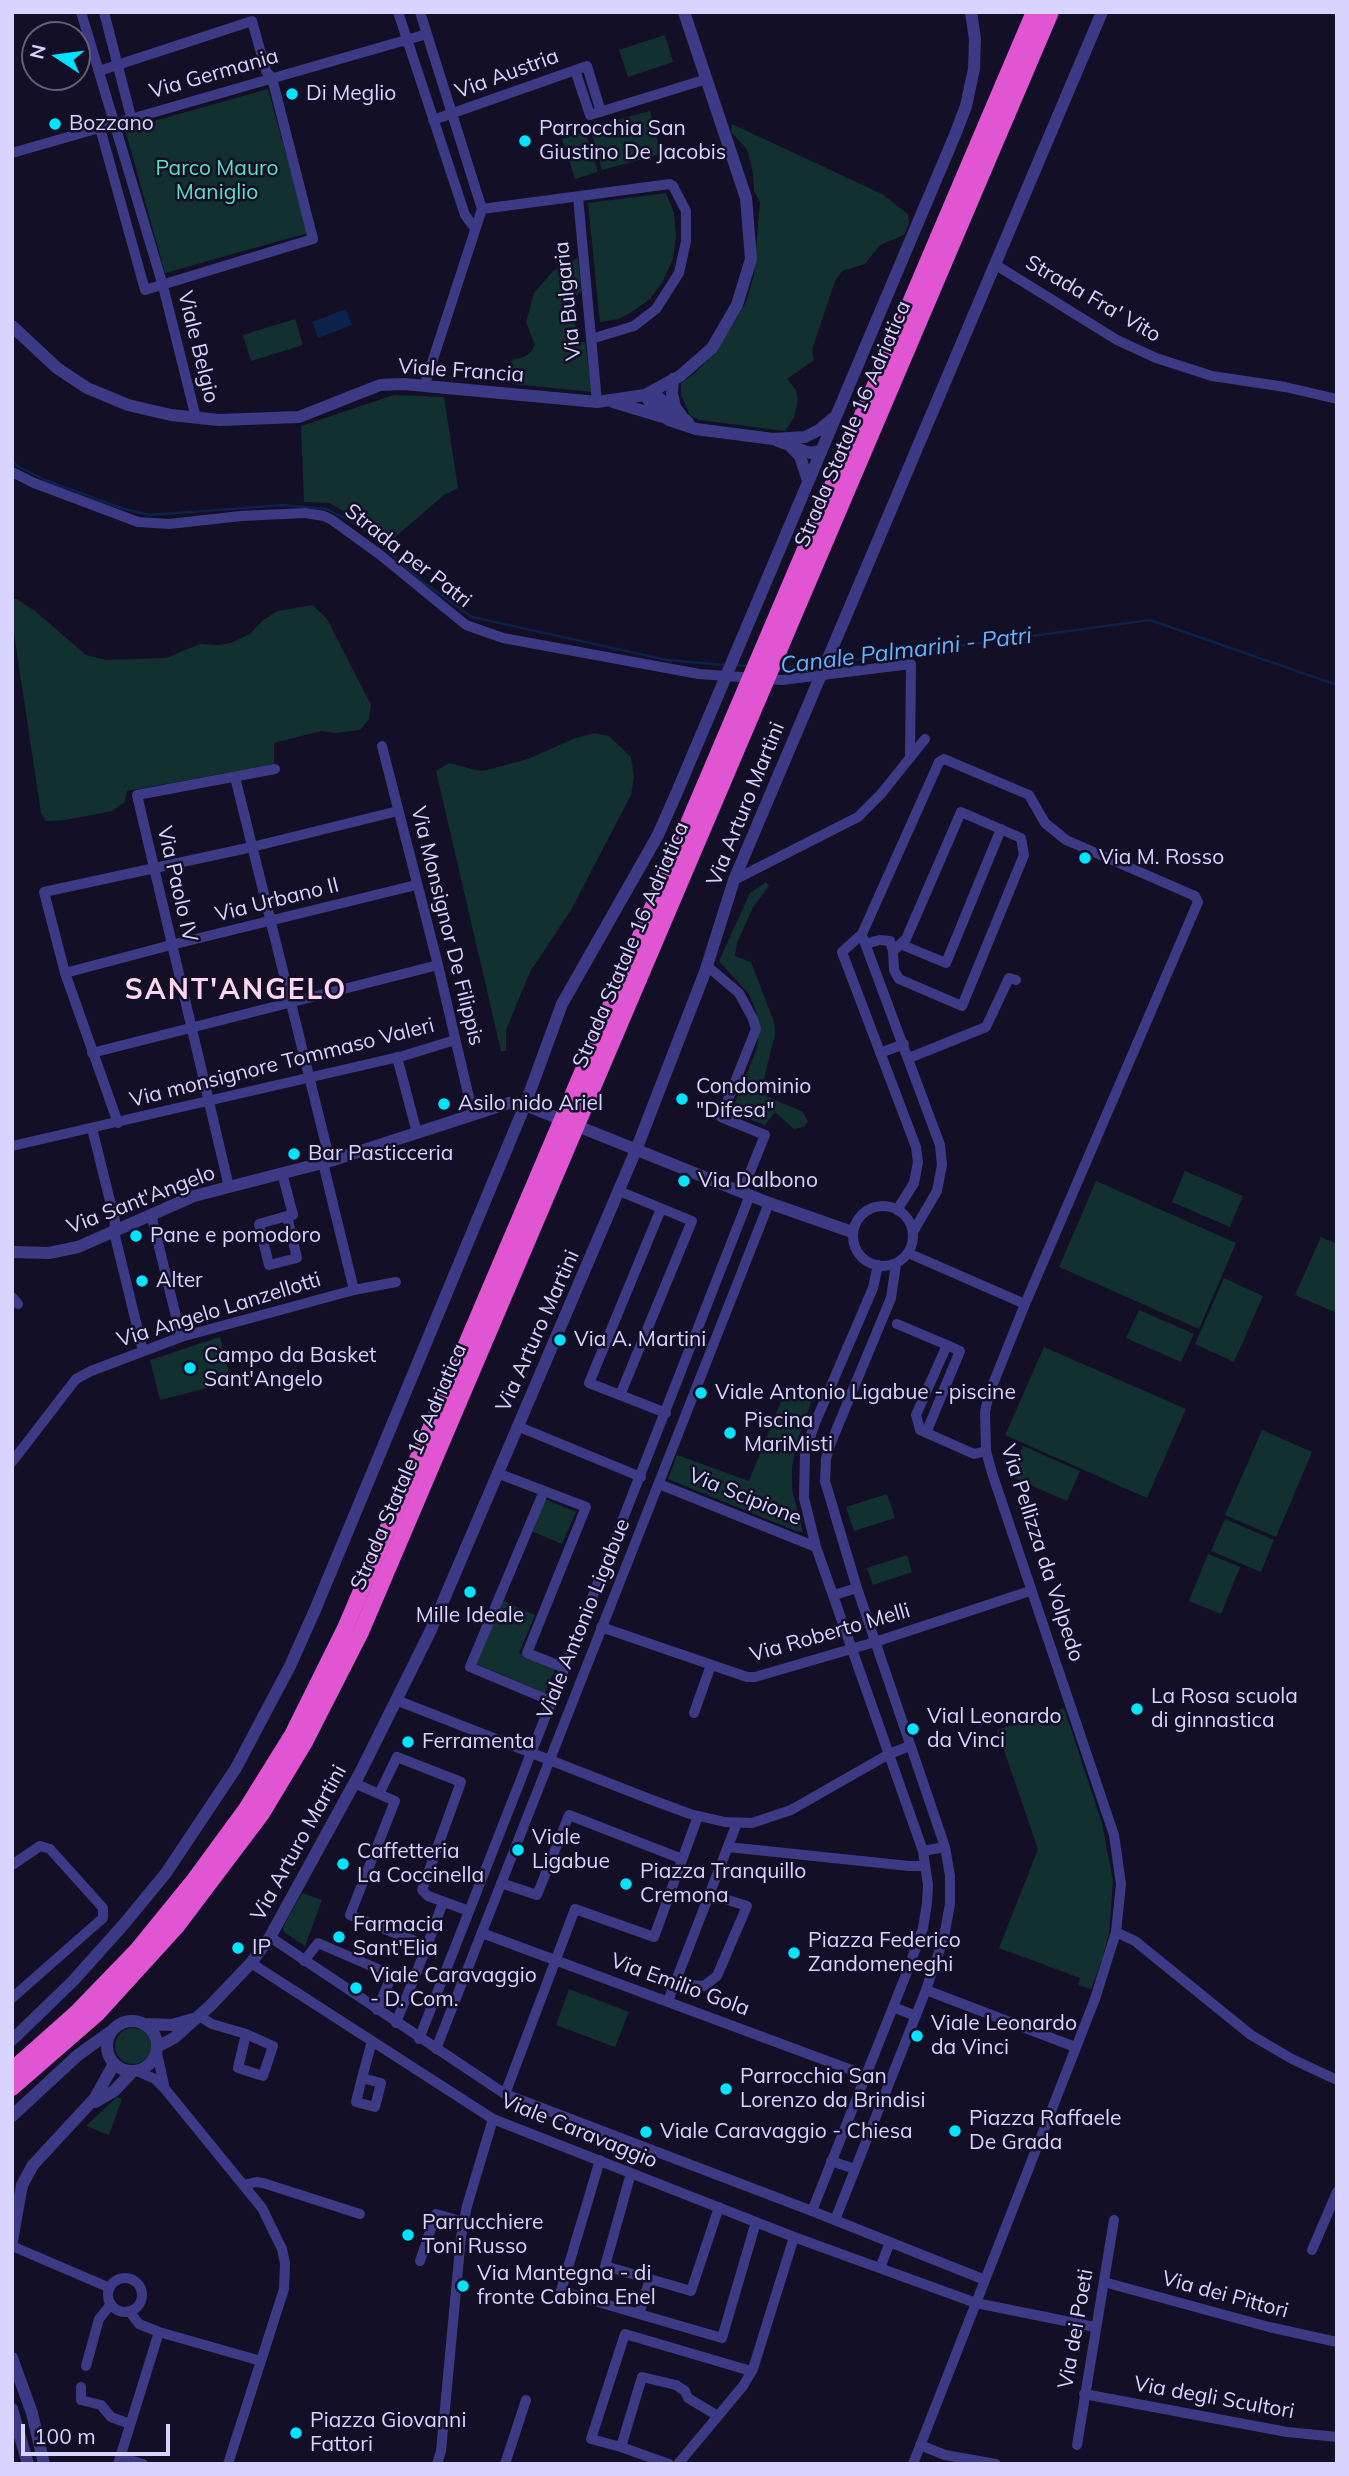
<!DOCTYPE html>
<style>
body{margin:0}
#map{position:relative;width:1349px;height:2476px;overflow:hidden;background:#130f26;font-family:Mulish,sans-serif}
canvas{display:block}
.frame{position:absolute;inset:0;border:14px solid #d9d4ff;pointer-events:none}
.north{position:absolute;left:21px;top:21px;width:70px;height:70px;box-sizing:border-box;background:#130f26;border:2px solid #625e7d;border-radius:50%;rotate:283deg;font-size:19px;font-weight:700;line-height:28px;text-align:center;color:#d9d4ff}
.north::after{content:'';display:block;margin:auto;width:24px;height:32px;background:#00e5ff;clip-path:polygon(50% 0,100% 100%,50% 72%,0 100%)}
.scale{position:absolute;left:21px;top:2424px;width:149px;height:32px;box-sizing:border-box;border:4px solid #d9d4ff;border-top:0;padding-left:9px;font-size:21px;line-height:24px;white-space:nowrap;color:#d9d4ff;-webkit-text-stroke:5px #130f26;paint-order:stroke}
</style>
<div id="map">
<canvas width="1349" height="2476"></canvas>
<div class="frame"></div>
<div class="north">N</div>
<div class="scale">100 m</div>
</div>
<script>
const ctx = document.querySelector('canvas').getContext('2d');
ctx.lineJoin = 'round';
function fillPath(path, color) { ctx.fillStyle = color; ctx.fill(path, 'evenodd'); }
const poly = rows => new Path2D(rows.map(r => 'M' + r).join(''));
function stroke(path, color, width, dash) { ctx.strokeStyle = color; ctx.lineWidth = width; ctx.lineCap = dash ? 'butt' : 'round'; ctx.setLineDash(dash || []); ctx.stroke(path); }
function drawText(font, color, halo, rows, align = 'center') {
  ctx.font = font + ' Mulish,sans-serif'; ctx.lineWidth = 5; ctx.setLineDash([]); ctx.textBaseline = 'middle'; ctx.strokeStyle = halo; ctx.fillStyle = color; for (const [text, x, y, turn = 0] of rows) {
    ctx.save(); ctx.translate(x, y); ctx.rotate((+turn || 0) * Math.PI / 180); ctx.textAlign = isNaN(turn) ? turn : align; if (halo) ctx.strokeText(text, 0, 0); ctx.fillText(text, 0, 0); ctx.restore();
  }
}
const green = poly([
 [665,35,673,62,628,77,619,50],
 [268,89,308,233,165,273,125,129],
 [650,111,661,154,602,170,590,127],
 [732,124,882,194,908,214,909,224,904,235,880,245,865,264,842,271,835,281,812,350,814,360,787,379,796,390,798,400,794,417,785,431,699,420,690,415,681,395,681,383,694,374,714,354,737,318,746,302,754,275,760,202,754,191,753,173,747,149,731,132],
 [585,131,598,172,575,179,562,139],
 [666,193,674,213,676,237,673,259,662,283,650,299,632,312,619,319,600,322,588,203],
 [578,258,581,291,573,298,577,342,585,342,592,392,513,384,511,360,524,357,531,352,535,345,526,322,534,293,553,271],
 [295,319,303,345,251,361,243,335],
 [394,395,444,397,458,488,444,495,394,538,386,540,354,517,329,503,304,502,301,426],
 [12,599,17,599,35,611,86,655,106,660,166,658,200,644,218,645,231,643,250,634,263,620,278,611,313,605,327,619,371,705,369,719,360,730,335,733,321,731,274,743,274,764,127,791,125,802,112,811,65,820,46,821,41,813,12,620],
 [594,733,609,736,631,757,634,777,631,795,571,910,530,972,506,1030,506,1051,501,1051,436,771,449,763,480,771,487,770,528,759,573,739],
 [766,882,769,886,753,907,737,943,735,956,751,962,774,1022,775,1034,761,1090,766,1096,803,1112,808,1122,803,1127,794,1129,775,1112,765,1125,731,1113,757,1048,759,1027,756,1011,749,994,719,961,750,893],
 [1185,1171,1243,1196,1230,1227,1172,1202],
 [1096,1181,1236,1243,1199,1329,1059,1267],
 [1321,1237,1337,1244,1337,1313,1295,1295],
 [1224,1278,1263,1296,1234,1362,1195,1344],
 [1139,1310,1194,1334,1181,1362,1126,1338],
 [220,1337,231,1382,160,1400,150,1360],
 [1044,1347,1186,1409,1147,1498,1005,1435],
 [789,1385,809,1392,813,1397,796,1445,792,1468,792,1490,803,1532,796,1531,668,1479,677,1455,749,1481,784,1394,782,1387],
 [1262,1430,1312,1452,1276,1537,1225,1515],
 [1023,1446,1080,1471,1067,1501,1010,1476],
 [887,1494,895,1518,854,1531,846,1507],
 [545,1499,576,1512,562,1544,531,1531],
 [1225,1519,1274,1540,1261,1572,1211,1551],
 [1208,1554,1240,1567,1221,1614,1189,1601],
 [907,1555,912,1572,873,1585,867,1568],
 [502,1600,535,1615,519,1653,555,1669,545,1693,475,1663],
 [1064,1708,1102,1823,1113,1881,1109,1933,1102,1960,1091,1989,1078,1985,1080,1978,999,1948,1038,1849,997,1730],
 [302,1893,322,1900,305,1946,284,1932,283,1927],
 [569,1989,629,2012,615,2047,556,2025],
 '115 2046a18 18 0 1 1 36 0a18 18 0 1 1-36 0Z',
 [117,2097,122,2099,109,2135,86,2126]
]);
const water = poly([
 [346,309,352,325,318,338,312,322]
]);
const stream = poly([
 [12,461,19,467,45,480,124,509,150,515,284,505,327,509,360,526,423,582,472,617,667,660,725,665],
 [832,663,1150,620,1337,685],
 [735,665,749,666],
 [777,668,819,665]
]);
const minor = poly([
 [81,12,163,286,196,418],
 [104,12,131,117],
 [398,12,465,215,474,227],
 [420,12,482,209,425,384],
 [575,70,590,115,707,79],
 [99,71,252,21,266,71,272,78,313,239,145,290,100,128],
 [433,120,587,66,601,112],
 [12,153,427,34],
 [578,197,597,402],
 [482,209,670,184,673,186,686,211,686,241,679,273,656,309,634,326,591,339],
 [996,265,1117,340,1156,358,1212,376,1285,387,1337,399],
 [12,472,34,483,138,522,169,524,241,516,305,513,324,516,332,520,379,554,466,625,503,638,699,674,782,680,911,664,910,758],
 [382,746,438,965,473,1115],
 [235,777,330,1161],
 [734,880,858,817,881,794,925,739],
 [863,938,940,1145,942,1165,937,1191,913,1232],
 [866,944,879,940,890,941,893,951,894,970,899,979,962,1006,1024,855,1021,838,961,812,906,939,893,951],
 [900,944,946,963,1001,829],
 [707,966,739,993,753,1019,756,1029,721,1117,765,1135,742,1192],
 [65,973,171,945,416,885],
 [92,1053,438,965],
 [880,1053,904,1044],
 [397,1057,417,1133],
 [909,1058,986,1027,1009,978,1016,980],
 [118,1123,65,973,44,892,252,847,398,811],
 [92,1128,115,1221,114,1232,143,1351],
 [12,1146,403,1056,455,1040],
 [323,1163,354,1290],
 [282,1173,293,1215,287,1216,259,1224,269,1265,297,1258,287,1216],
 [229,1187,137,795,275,769],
 [619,1191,692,1221,620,1395,666,1413],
 '853 1236a30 30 0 1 1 60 0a30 30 0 1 1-60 0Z',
 [897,1210,914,1183,918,1162,916,1147,842,952,862,934,939,762,944,759,1029,795,1045,823,1066,840,1195,896,1198,902,1025,1304,989,1394,985,1412,986,1451,992,1473,1114,1835,1121,1884,1116,1932,1095,1999,913,2464],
 [151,1214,181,1337],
 [908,1253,1025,1304],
 [12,1297,18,1304],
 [897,1324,947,1345,916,1415,920,1430,974,1454,986,1451],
 [829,1390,849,1398],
 [620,1395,589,1383,661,1209],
 [517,1426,641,1477],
 [926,1433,960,1351,947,1345],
 [12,1462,76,1379,91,1371,181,1337,354,1290,396,1282],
 [497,1473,586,1507,527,1653,565,1668],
 [659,1484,816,1547],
 [544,1491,470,1667,551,1701],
 [834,1595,857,1588],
 [601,1627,747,1677,755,1677,875,1642,1030,1591],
 [396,1700,652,1800,690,1814,725,1822,752,1823,791,1810,889,1754,910,1746],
 [694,1713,711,1665],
 [354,1783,395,1801,350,1915,427,1946,443,1902],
 [379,1794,397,1757,461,1782,422,1890,428,1896,469,1911],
 [728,1847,909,1866,925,1866],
 [923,1851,945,1847],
 [12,1865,40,1846,50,1849,103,1908,103,1918,12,1998],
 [501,1883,537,1895,569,1815,682,1859],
 [1116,1932,1135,1941,1251,2035,1292,2059,1337,2080],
 [482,1933,865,2075],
 [270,1937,505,2094,812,2211,985,2280],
 [304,1961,318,1943,392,1975,377,2010],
 [251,1963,493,2119,794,2237,976,2303,1095,2327],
 [674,1984,704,1986,717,1976,747,1906,709,1894],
 [926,1990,1075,2047],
 [668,2001,737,1823],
 [893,2007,916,2016],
 [199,2016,212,2024,246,2034,238,2068,263,2076,273,2046,246,2034],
 [396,2023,427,1946],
 [419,2039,750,1195],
 [436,2049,769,1203],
 [157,2053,164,2085],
 [137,2071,155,2079,165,2089,262,2208,282,2249,285,2263,284,2289,228,2464],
 [362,2078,381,2083,375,2107,356,2102,362,2078,372,2041],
 [505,2094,575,1909,654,1937,698,1816],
 [600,2160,561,2291,639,2314],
 [831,2161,855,2169],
 [631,2173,605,2266,691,2291,719,2207],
 [243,2185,256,2182,263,2183,360,2214],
 [812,2211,907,1972,923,1928,927,1903,928,1885,923,1851,816,1547,804,1498,805,1452,815,1423,873,1288,878,1265],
 [835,2220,926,1990,944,1937,950,1904,950,1876,945,1847,856,1585,825,1481,826,1459,830,1445,891,1298,896,1264],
 [12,2246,110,2288],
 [1312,2250,1337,2192],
 [420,2261,436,2214,464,2222],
 [880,2268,890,2242],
 '108 2295a17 17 0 1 1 34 0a17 17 0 1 1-34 0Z',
 [650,2279,639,2314,722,2338,756,2222],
 [1104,2282,1269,2327,1337,2342],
 [129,2311,139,2324,159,2332,261,2361],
 [86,2366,99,2319,111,2304],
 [81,2387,81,2400,101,2405,111,2417,130,2424],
 [1084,2394,1287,2432,1337,2437],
 [718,2416,688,2398,685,2391,676,2385,642,2377,621,2447,591,2439,625,2334,751,2371],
 [920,2445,945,2455,996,2464],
 [1077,2445,1114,2220],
 [621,2447,669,2464],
 [120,2457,143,2464],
 [118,2464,159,2332],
 [437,2464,441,2451,461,2237,467,2206,493,2119],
 [505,2464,526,2400],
 [678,2464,743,2386,753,2369,794,2237]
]);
const tertiary = poly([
 [12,326,57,368,87,388,128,405,171,415,219,420,299,417,380,385,404,384,597,402,645,395,680,376,712,348,737,305,751,259,746,198,684,12],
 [673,379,672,393,675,407,681,415],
 [649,393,658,397,688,422],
 [645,395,655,410,669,420,696,429,773,439,805,437,819,430,832,419],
 [613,402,663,417],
 [778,441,810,453,821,451],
 [792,448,800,456,808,481],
 [12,1252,49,1253,78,1247,194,1196,330,1161,509,1103,525,1105,769,1203,852,1232],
 '107 2046a25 25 0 1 1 50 0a25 25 0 1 1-50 0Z',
 [145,2024,172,2025,193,2019],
 [12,2040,73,1981,124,1924,166,1873,236,1768,290,1666,315,1610,525,1105,562,1004,658,835,677,792,955,135,966,106,974,69,975,39,971,12],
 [157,2047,174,2038,210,2006,251,1963,270,1937,361,1771,430,1632,636,1150,705,972,734,880,1102,12],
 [95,2102,114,2091,132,2072],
 [12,2116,78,2055,113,2030],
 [12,2241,22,2185,33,2165,95,2098,114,2064],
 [12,2358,32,2413,44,2464],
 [12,2409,28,2464]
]);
const trunk = poly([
 [12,2070,76,2013,137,1950,194,1880,246,1809,292,1735,346,1626,1034,12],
 [12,2088,97,2014,178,1925,261,1815,305,1742,361,1632,1051,12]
]);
const markers = [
 [292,94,7,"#00e5ff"],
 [55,124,7,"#00e5ff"],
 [525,141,7,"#00e5ff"],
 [1085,858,7,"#00e5ff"],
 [682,1099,7,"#00e5ff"],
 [444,1104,7,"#00e5ff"],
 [294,1154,7,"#00e5ff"],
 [684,1181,7,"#00e5ff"],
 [136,1236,7,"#00e5ff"],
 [142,1281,7,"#00e5ff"],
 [560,1340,7,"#00e5ff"],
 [190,1368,7,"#00e5ff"],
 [701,1393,7,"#00e5ff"],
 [730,1433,7,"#00e5ff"],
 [470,1592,7,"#00e5ff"],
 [1137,1709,7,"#00e5ff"],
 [913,1729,7,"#00e5ff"],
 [408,1742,7,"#00e5ff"],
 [518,1850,7,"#00e5ff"],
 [343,1864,7,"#00e5ff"],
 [626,1884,7,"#00e5ff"],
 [339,1937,7,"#00e5ff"],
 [238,1948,7,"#00e5ff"],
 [794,1953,7,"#00e5ff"],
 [356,1988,7,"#00e5ff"],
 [917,2036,7,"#00e5ff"],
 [726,2089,7,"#00e5ff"],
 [955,2131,7,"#00e5ff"],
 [646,2132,7,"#00e5ff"],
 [408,2235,7,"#00e5ff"],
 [463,2286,7,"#00e5ff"],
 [296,2433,7,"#00e5ff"]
];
const streetNames = [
 ["Via Germania",214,74,-16],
 ["Via Austria",507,74,-20],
 ["Strada Fra' Vito",1093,299,30],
 ["Via Bulgaria",568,301,-96],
 ["Viale Belgio",198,347,76],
 ["Viale Francia",461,371,4],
 ["Strada Statale 16 Adriatica",853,424,-67],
 ["Strada per Patri",408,556,38],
 ["Via Arturo Martini",746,804,-68],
 ["Via Paolo IV",177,884,77],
 ["Via Urbano II",277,900,-14],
 ["Via Monsignor De Filippis",447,926,76],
 ["Strada Statale 16 Adriatica",631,945,-67],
 ["Via monsignore Tommaso Valeri",282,1063,-14],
 ["Via Sant'Angelo",141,1200,-21],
 ["Via Angelo Lanzellotti",219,1310,-17],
 ["Via Arturo Martini",538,1331,-66],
 ["Strada Statale 16 Adriatica",409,1467,-67],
 ["Via Scipione",745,1497,22],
 ["Via Pellizza da Volpedo",1042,1553,72],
 ["Viale Antonio Ligabue",584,1619,-68],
 ["Via Roberto Melli",830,1633,-16],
 ["Via Arturo Martini",299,1843,-61],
 ["Via Emilio Gola",680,1985,20],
 ["Viale Caravaggio",579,2131,22],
 ["Via dei Pittori",1225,2295,15],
 ["Via dei Poeti",1076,2329,-80],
 ["Via degli Scultori",1214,2398,10]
];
const poiNames = [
 ["Di Meglio",306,94],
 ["Bozzano",69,124],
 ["Parrocchia San",539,129],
 ["Giustino De Jacobis",539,153],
 ["Via M. Rosso",1099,858],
 ["Condominio",696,1087],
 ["\"Difesa\"",696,1111],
 ["Asilo nido Ariel",458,1104],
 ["Bar Pasticceria",308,1154],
 ["Via Dalbono",698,1181],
 ["Pane e pomodoro",150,1236],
 ["Alter",156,1281],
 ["Via A. Martini",574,1340],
 ["Campo da Basket",204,1356],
 ["Sant'Angelo",204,1380],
 ["Viale Antonio Ligabue - piscine",715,1393],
 ["Piscina",744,1421],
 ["MariMisti",744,1445],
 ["Mille Ideale",470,1616,"center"],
 ["La Rosa scuola",1151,1697],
 ["di ginnastica",1151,1721],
 ["Vial Leonardo",927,1717],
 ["da Vinci",927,1741],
 ["Ferramenta",422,1742],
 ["Viale",532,1838],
 ["Ligabue",532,1862],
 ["Caffetteria",357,1852],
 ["La Coccinella",357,1876],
 ["Piazza Tranquillo",640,1872],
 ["Cremona",640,1896],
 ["Farmacia",353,1925],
 ["Sant'Elia",353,1949],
 ["Piazza Federico",808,1941],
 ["Zandomeneghi",808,1965],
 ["IP",252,1948],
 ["Viale Caravaggio",370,1976],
 ["- D. Com.",370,2000],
 ["Viale Leonardo",931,2024],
 ["da Vinci",931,2048],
 ["Parrocchia San",740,2077],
 ["Lorenzo da Brindisi",740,2101],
 ["Piazza Raffaele",969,2119],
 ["De Grada",969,2143],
 ["Viale Caravaggio - Chiesa",660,2132],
 ["Parrucchiere",422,2223],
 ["Toni Russo",422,2247],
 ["Via Mantegna - di",477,2274],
 ["fronte Cabina Enel",477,2298],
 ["Piazza Giovanni",310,2421],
 ["Fattori",310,2445]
];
const parkNames = [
 ["Parco Mauro",217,169],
 ["Maniglio",217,193]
];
const waterNames = [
 ["Canale Palmarini - Patri",906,651,-7]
];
const districtNames = [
 ["SANT'ANGELO",236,991]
];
fillPath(green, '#12302f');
fillPath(water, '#0c2248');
stroke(stream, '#0c2248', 2.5);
stroke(minor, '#3d3a85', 10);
stroke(tertiary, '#3d3a85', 12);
stroke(trunk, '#e055d1', 16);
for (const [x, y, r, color] of markers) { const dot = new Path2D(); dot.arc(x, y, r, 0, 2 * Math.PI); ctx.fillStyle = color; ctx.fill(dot); stroke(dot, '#130f26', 2.5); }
drawText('21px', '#d9d4ff', '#130f26', streetNames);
drawText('21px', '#d9d4ff', '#130f26', poiNames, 'left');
drawText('21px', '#5fe0c0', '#130f26', parkNames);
drawText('italic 23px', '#62b6ff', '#130f26', waterNames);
ctx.letterSpacing = '2px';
drawText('bold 28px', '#ffd6f0', '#130f26', districtNames);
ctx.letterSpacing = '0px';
</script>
